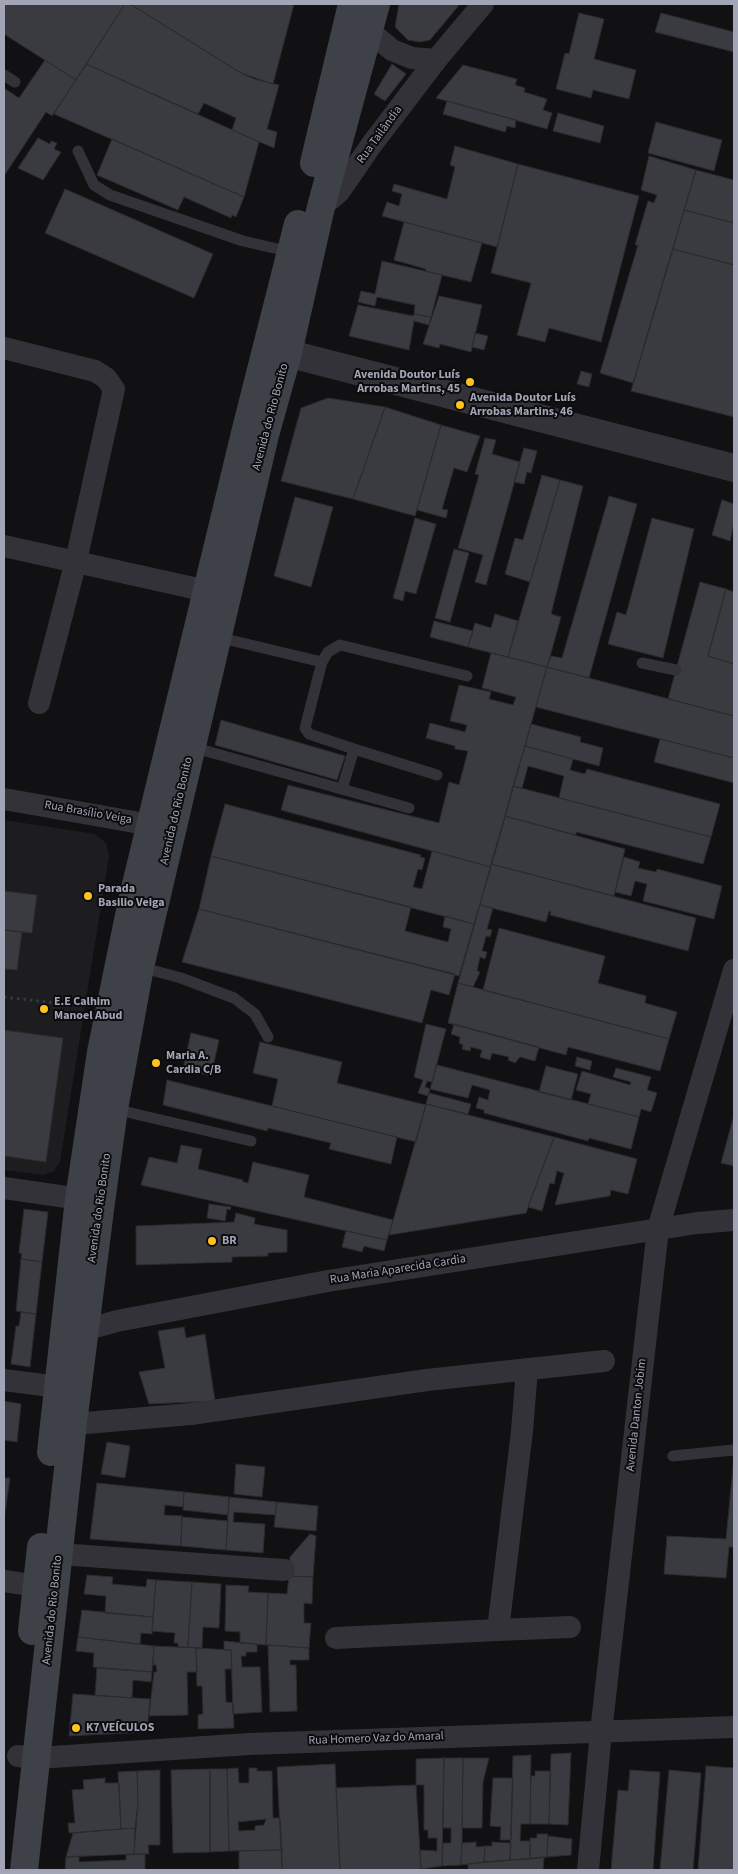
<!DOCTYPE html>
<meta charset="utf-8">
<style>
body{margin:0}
#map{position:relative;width:738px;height:1874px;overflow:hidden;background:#111113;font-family:"Source Sans 3",sans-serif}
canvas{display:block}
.frame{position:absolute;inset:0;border:5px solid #a1a5b5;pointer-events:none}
</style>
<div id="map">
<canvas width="738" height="1874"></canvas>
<div class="frame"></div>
</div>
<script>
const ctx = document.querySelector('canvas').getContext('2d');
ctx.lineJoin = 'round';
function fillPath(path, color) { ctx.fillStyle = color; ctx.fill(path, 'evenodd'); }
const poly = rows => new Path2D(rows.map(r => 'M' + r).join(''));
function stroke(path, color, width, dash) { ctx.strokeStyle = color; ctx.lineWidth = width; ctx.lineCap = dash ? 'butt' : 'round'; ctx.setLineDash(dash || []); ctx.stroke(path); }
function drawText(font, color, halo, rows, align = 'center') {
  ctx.font = font + ' "Source Sans 3",sans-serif'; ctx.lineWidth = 4; ctx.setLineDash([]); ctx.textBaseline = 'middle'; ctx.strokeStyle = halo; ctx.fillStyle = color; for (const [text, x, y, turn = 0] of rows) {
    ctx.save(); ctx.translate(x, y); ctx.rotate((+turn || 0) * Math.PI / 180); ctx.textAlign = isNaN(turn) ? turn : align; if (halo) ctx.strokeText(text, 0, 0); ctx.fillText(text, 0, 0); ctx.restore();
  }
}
const built = poly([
 [4,820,95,834,106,843,109,856,60,1162,54,1171,44,1175,4,1170]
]);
const building = poly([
 [4,4,125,4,76,80,4,34,4,4],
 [125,4,130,4,241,73,254,79,279,85,267,129,277,132,274,148,232,130,236,118,204,103,198,114,86,64,125,4],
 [130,4,294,4,273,84,241,73,130,4],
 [399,4,460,4,430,40,420,42,408,40,395,27,399,4],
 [579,13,604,19,594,59,636,70,629,99,593,90,591,98,556,89,565,53,569,54,579,13],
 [661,13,734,32,734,52,655,32,661,13],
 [45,60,76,80,52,116,46,112,4,176,4,88,19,98,45,60],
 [86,64,259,142,244,197,54,114,86,64],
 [392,64,406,74,385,101,374,94,392,64],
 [463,65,517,79,515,85,525,88,524,92,547,99,543,110,552,113,547,129,436,98,463,65],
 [447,101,516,120,515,128,507,126,505,132,443,114,447,101],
 [558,113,604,126,600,143,553,131,558,113],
 [656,122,722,140,714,171,648,153,656,122],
 [38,138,50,144,51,141,57,143,54,149,61,152,43,180,18,168,38,138],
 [112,139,244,197,236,217,232,215,231,218,184,197,178,210,97,175,112,139],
 [455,146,518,164,497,247,382,216,387,202,399,206,402,194,392,191,394,184,447,199,455,167,450,165,455,146],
 [649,156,696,170,633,383,600,373,638,245,635,245,648,201,654,203,657,195,641,190,649,156],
 [518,164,639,196,601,342,549,328,545,342,517,335,531,283,491,273,518,164],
 [696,170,734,180,734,223,684,210,696,170],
 [65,189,213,254,194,298,45,233,65,189],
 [684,210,734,223,734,265,673,249,684,210],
 [404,222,482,243,471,282,425,271,426,269,394,260,404,222],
 [673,249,734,265,734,417,631,391,673,249],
 [382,261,442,275,431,317,414,314,415,305,377,297,375,306,358,302,361,291,375,294,382,261],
 [439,296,482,305,471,352,440,344,439,348,423,344,439,296],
 [358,305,413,316,414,314,431,317,429,325,414,321,409,350,349,336,358,305],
 [475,333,488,336,484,350,472,347,475,333],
 [581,371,592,374,589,387,577,384,581,371],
 [328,398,385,407,353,499,281,481,301,408,328,398],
 [385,407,441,425,415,516,353,499,385,407],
 [441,425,480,436,467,472,454,468,442,509,448,510,446,518,417,510,441,425],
 [485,438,496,440,492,454,520,462,486,585,475,582,483,555,458,548,479,475,475,474,485,438],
 [524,448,537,451,531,473,527,472,524,484,514,482,524,448],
 [542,475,560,480,530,582,505,574,515,538,523,540,542,475],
 [560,480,583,486,551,614,561,617,547,667,508,657,560,480],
 [609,496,637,504,589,678,547,667,551,656,562,658,609,496],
 [295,497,333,507,311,587,274,576,295,497],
 [722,500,734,504,734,522,730,541,712,535,722,500],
 [415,518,436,524,416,594,405,591,403,601,393,598,415,518],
 [652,518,694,529,663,658,608,644,617,612,626,615,652,518],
 [454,549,469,553,450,622,435,618,454,549],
 [700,582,726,589,708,656,734,664,734,716,668,699,700,582],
 [726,589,734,592,734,664,708,656,726,589],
 [495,614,518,621,508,657,468,647,475,623,491,628,495,614],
 [434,621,473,631,468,647,430,637,434,621],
 [491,653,547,667,491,867,281,810,288,785,439,823,449,782,459,785,468,751,455,749,455,746,426,738,430,723,465,732,467,725,450,721,459,685,491,692,489,699,513,705,516,697,482,688,491,653],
 [547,667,734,716,734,758,536,707,547,667],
 [221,720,345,756,337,780,215,745,221,720],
 [531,724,581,737,580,742,603,748,599,766,525,746,531,724],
 [660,739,734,758,734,783,654,762,660,739],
 [525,746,573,759,570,770,585,774,587,769,720,804,711,837,559,798,564,776,528,766,522,788,513,786,525,746],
 [513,786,711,837,703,864,576,832,576,835,505,816,513,786],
 [225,804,421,855,420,857,425,858,422,870,418,869,413,887,422,889,432,851,491,867,474,924,211,856,225,804],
 [505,816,625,849,614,896,491,864,505,816],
 [211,856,411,907,405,931,448,942,451,929,443,927,445,916,474,924,459,976,199,909,211,856],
 [624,857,640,862,638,868,656,872,657,869,722,886,714,919,643,901,647,884,635,881,631,896,615,892,624,857],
 [491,864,696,918,688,951,550,915,551,912,549,911,546,922,480,905,491,864],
 [4,891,37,895,32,933,4,930,4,891],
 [480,905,493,908,487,929,492,930,490,937,486,936,482,951,487,952,485,959,480,957,477,971,480,972,473,987,458,983,480,905],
 [199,909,455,974,449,995,431,990,422,1023,182,962,199,909],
 [499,928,605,956,598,983,646,996,645,1003,677,1012,669,1039,483,990,499,928],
 [4,930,22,932,17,970,4,969,4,930],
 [458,983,669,1039,660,1071,568,1047,566,1055,448,1023,458,983],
 [426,1024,446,1029,432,1082,427,1081,425,1087,430,1089,428,1096,418,1093,423,1080,414,1077,426,1024],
 [454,1024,539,1047,535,1061,520,1057,515,1063,508,1060,509,1057,492,1053,490,1060,480,1057,482,1050,471,1047,470,1051,462,1049,463,1045,459,1043,460,1037,451,1034,454,1024],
 [4,1030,63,1038,46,1162,4,1156,4,1030],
 [191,1033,219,1040,211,1076,183,1069,191,1033],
 [260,1042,342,1062,337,1083,426,1105,416,1142,272,1106,278,1079,253,1073,260,1042],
 [577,1057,592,1061,590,1070,575,1066,577,1057],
 [437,1065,639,1117,631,1149,589,1138,588,1141,484,1113,484,1110,476,1108,479,1097,488,1100,490,1090,472,1085,468,1098,430,1089,437,1065],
 [546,1066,578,1074,571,1100,539,1092,546,1066],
 [616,1068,651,1077,647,1090,657,1093,651,1112,641,1109,639,1117,588,1104,591,1094,576,1090,582,1071,630,1085,631,1082,613,1077,616,1068],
 [167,1080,397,1137,391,1164,329,1149,331,1143,268,1128,267,1131,163,1105,167,1080],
 [429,1093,471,1104,468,1114,426,1104,429,1093],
 [426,1104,554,1137,526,1213,389,1235,426,1104],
 [734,1115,734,1166,721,1163,734,1115],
 [554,1137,637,1159,628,1194,611,1190,610,1196,555,1205,564,1173,557,1171,554,1184,550,1183,542,1211,528,1207,554,1137],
 [181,1145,202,1149,198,1169,243,1180,243,1182,248,1183,253,1162,309,1175,304,1197,393,1220,387,1240,141,1185,149,1157,177,1163,181,1145],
 [209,1204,231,1207,230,1210,227,1209,225,1221,207,1218,209,1204],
 [24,1209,48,1212,42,1262,21,1259,22,1254,19,1253,24,1209],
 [236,1213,255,1218,254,1224,287,1230,287,1252,268,1253,268,1256,232,1257,232,1262,136,1265,136,1226,234,1222,236,1213],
 [346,1231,387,1240,384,1251,364,1246,362,1252,342,1247,346,1231],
 [21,1259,42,1262,36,1314,16,1311,21,1259],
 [21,1312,36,1314,30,1367,11,1364,16,1326,19,1326,21,1312],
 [184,1327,186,1338,205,1334,215,1401,149,1404,139,1372,165,1368,158,1331,184,1327],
 [4,1401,21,1404,17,1442,4,1440,4,1401],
 [107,1442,130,1446,125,1478,101,1474,107,1442],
 [734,1457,734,1547,729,1547,726,1578,664,1574,667,1536,726,1539,734,1457],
 [236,1464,265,1467,262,1497,234,1494,236,1464],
 [4,1478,10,1478,4,1520,4,1478],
 [97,1483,184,1492,183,1507,165,1505,164,1515,182,1516,181,1546,90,1539,97,1483],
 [184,1492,229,1497,228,1515,183,1510,184,1492],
 [229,1497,277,1502,275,1515,234,1512,233,1522,265,1524,263,1553,226,1550,229,1497],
 [277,1502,318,1506,316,1531,274,1527,277,1502],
 [182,1517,228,1521,226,1550,181,1546,182,1517],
 [310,1534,316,1536,313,1577,289,1576,290,1557,310,1534],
 [87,1575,113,1577,112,1584,146,1587,147,1579,156,1580,153,1617,105,1613,106,1596,84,1594,87,1575],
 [289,1576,313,1577,312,1604,304,1603,304,1623,311,1623,309,1648,266,1645,268,1593,287,1594,289,1576],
 [156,1580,192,1582,188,1647,178,1647,178,1643,174,1643,175,1633,152,1631,156,1580],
 [192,1582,221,1584,219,1628,203,1627,202,1648,188,1647,192,1582],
 [226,1585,249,1586,248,1592,268,1593,266,1645,240,1643,240,1632,225,1631,226,1585],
 [82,1610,153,1617,152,1634,141,1633,140,1644,78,1637,82,1610],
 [78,1637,154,1646,152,1672,93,1667,94,1653,76,1651,78,1637],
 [224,1641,257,1644,257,1652,246,1652,246,1656,241,1656,242,1667,260,1667,262,1712,233,1714,231,1650,224,1650,224,1641],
 [268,1645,309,1648,309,1660,290,1660,290,1665,296,1665,297,1711,270,1712,268,1645],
 [154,1646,196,1648,197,1672,187,1672,188,1715,149,1716,154,1672,157,1672,156,1665,153,1665,154,1646],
 [196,1648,231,1650,232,1669,225,1669,226,1702,233,1703,234,1728,198,1729,198,1715,203,1714,202,1686,197,1686,196,1648],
 [97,1668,152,1672,151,1682,133,1680,132,1698,95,1695,97,1668],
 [73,1694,150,1699,147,1732,69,1736,73,1694],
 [571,1753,568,1825,549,1824,551,1754,571,1753],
 [531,1755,530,1824,521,1824,520,1841,530,1841,530,1859,510,1860,513,1756,531,1755],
 [444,1758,442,1866,421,1869,420,1850,437,1851,437,1838,428,1838,428,1830,424,1830,424,1785,416,1785,416,1759,444,1758],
 [444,1758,463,1758,462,1843,461,1865,442,1866,443,1843,451,1843,451,1828,443,1828,444,1758],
 [463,1758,489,1758,483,1782,482,1828,462,1828,463,1758],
 [335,1764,340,1870,282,1870,277,1767,335,1764],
 [706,1766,734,1768,734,1870,698,1870,706,1766],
 [238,1768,239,1783,249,1783,249,1768,257,1768,257,1771,272,1771,273,1818,280,1818,282,1850,229,1851,227,1769,238,1768],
 [266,1819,264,1825,255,1826,255,1830,239,1831,238,1822,266,1819],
 [210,1769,210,1852,173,1853,171,1770,210,1769],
 [210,1769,227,1769,229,1851,210,1852,210,1769],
 [160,1770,160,1845,148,1845,149,1854,134,1854,138,1803,137,1771,160,1770],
 [630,1770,660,1772,653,1870,611,1870,618,1790,628,1791,630,1770],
 [669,1770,701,1773,693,1870,660,1870,669,1770],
 [137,1771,138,1803,135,1828,121,1829,118,1772,137,1771],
 [535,1771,550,1771,549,1824,530,1824,531,1776,535,1776,535,1771],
 [105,1778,105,1783,119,1783,121,1829,69,1833,68,1823,75,1823,72,1790,84,1789,83,1780,105,1778],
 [493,1778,513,1778,511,1840,500,1840,501,1827,490,1826,493,1778],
 [416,1785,421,1870,340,1870,336,1788,416,1785],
 [135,1828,134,1854,66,1857,73,1833,135,1828],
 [537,1834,548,1834,547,1857,530,1859,530,1838,537,1838,537,1834],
 [548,1836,572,1839,571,1855,547,1857,548,1836],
 [476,1842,476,1847,485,1846,484,1862,461,1865,462,1843,476,1842],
 [492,1842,511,1843,510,1860,484,1862,485,1846,492,1846,492,1842],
 [282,1850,282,1870,239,1870,239,1851,282,1850],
 [145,1854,145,1870,65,1870,66,1857,79,1856,79,1862,126,1860,126,1855,145,1854],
 [544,1857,543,1870,468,1870,468,1864,544,1857]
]);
const path = poly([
 [4,997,63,1004]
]);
const service = poly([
 [4,75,15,82],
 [78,151,94,185,110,195,243,241,291,252],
 [217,637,322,662,305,728,309,734,354,749,342,789],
 [322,662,328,652,340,645,467,676],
 [642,663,676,670],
 [192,747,409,808],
 [354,749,437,775],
 [140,967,181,978,234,998,255,1014,268,1037],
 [114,1109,251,1141],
 [673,1456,734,1450]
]);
const minor = poly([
 [360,18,368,30,392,50,412,58,436,60],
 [321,207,339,192,372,144,436,60,483,4],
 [4,348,95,371,106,378,114,389,76,561,39,703],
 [4,546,207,591],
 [4,799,168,828],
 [4,1188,94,1201],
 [70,1330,85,1330,117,1321,328,1281,697,1223,734,1220],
 [527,1369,522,1431,498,1630,570,1627],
 [4,1380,74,1389],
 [58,1423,86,1423,191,1414,427,1380,604,1361],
 [59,1554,284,1570],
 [4,1581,52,1588],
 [336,1638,498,1630],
 [18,1756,37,1758,250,1744,734,1727],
 [588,1870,601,1732,658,1229,734,970]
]);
const tertiary = poly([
 [267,348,734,468]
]);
const secondary = poly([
 [314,163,352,4],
 [51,1452,79,1199,101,1052,132,901,246,429,298,224],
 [32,1631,41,1547],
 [24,1870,73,1423,101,1202,114,1109,140,967,265,435,288,353,321,207,376,4]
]);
const markers = [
 [470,382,5,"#ffc31d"],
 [460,405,5,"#ffc31d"],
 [88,896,5,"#ffc31d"],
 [44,1009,5,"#ffc31d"],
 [156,1063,5,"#ffc31d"],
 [212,1241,5,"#ffc31d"],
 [76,1728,5,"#ffc31d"]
];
const streetNames = [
 ["Rua Tailândia",380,135,-54],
 ["Avenida do Rio Bonito",271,417,-75],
 ["Avenida do Rio Bonito",177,811,-77],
 ["Rua Brasílio Veiga",88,813,10],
 ["Avenida do Rio Bonito",100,1208,-82],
 ["Rua Maria Aparecida Cardia",398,1270,-9],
 ["Avenida Danton Jobim",637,1415,-84],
 ["Avenida do Rio Bonito",53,1610,-84],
 ["Rua Homero Vaz do Amaral",376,1739,-2]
];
const poiNames = [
 ["Avenida Doutor Luís",460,375,"right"],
 ["Arrobas Martins, 45",460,389,"right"],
 ["Avenida Doutor Luís",470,398],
 ["Arrobas Martins, 46",470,412],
 ["Parada",98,889],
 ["Basilio Veiga",98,903],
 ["E.E Calhim",54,1002],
 ["Manoel Abud",54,1016],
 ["Maria A.",166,1056],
 ["Cardia C/B",166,1070],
 ["BR",222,1241],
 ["K7 VEÍCULOS",86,1728]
];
fillPath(built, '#1d1d20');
fillPath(building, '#3a3b41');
stroke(building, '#2b2b2f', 1);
stroke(path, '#37393f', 3, [2.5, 4]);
stroke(service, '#323238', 11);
stroke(minor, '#323238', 22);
stroke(tertiary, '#323238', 28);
stroke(secondary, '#3f4148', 28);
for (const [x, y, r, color] of markers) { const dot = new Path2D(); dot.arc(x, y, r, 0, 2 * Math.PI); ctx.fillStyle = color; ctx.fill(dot); stroke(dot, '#0c0c0e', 2); }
drawText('12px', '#a1a5b5', '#0c0c0e', streetNames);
drawText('bold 12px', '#a1a5b5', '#0c0c0e', poiNames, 'left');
</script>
